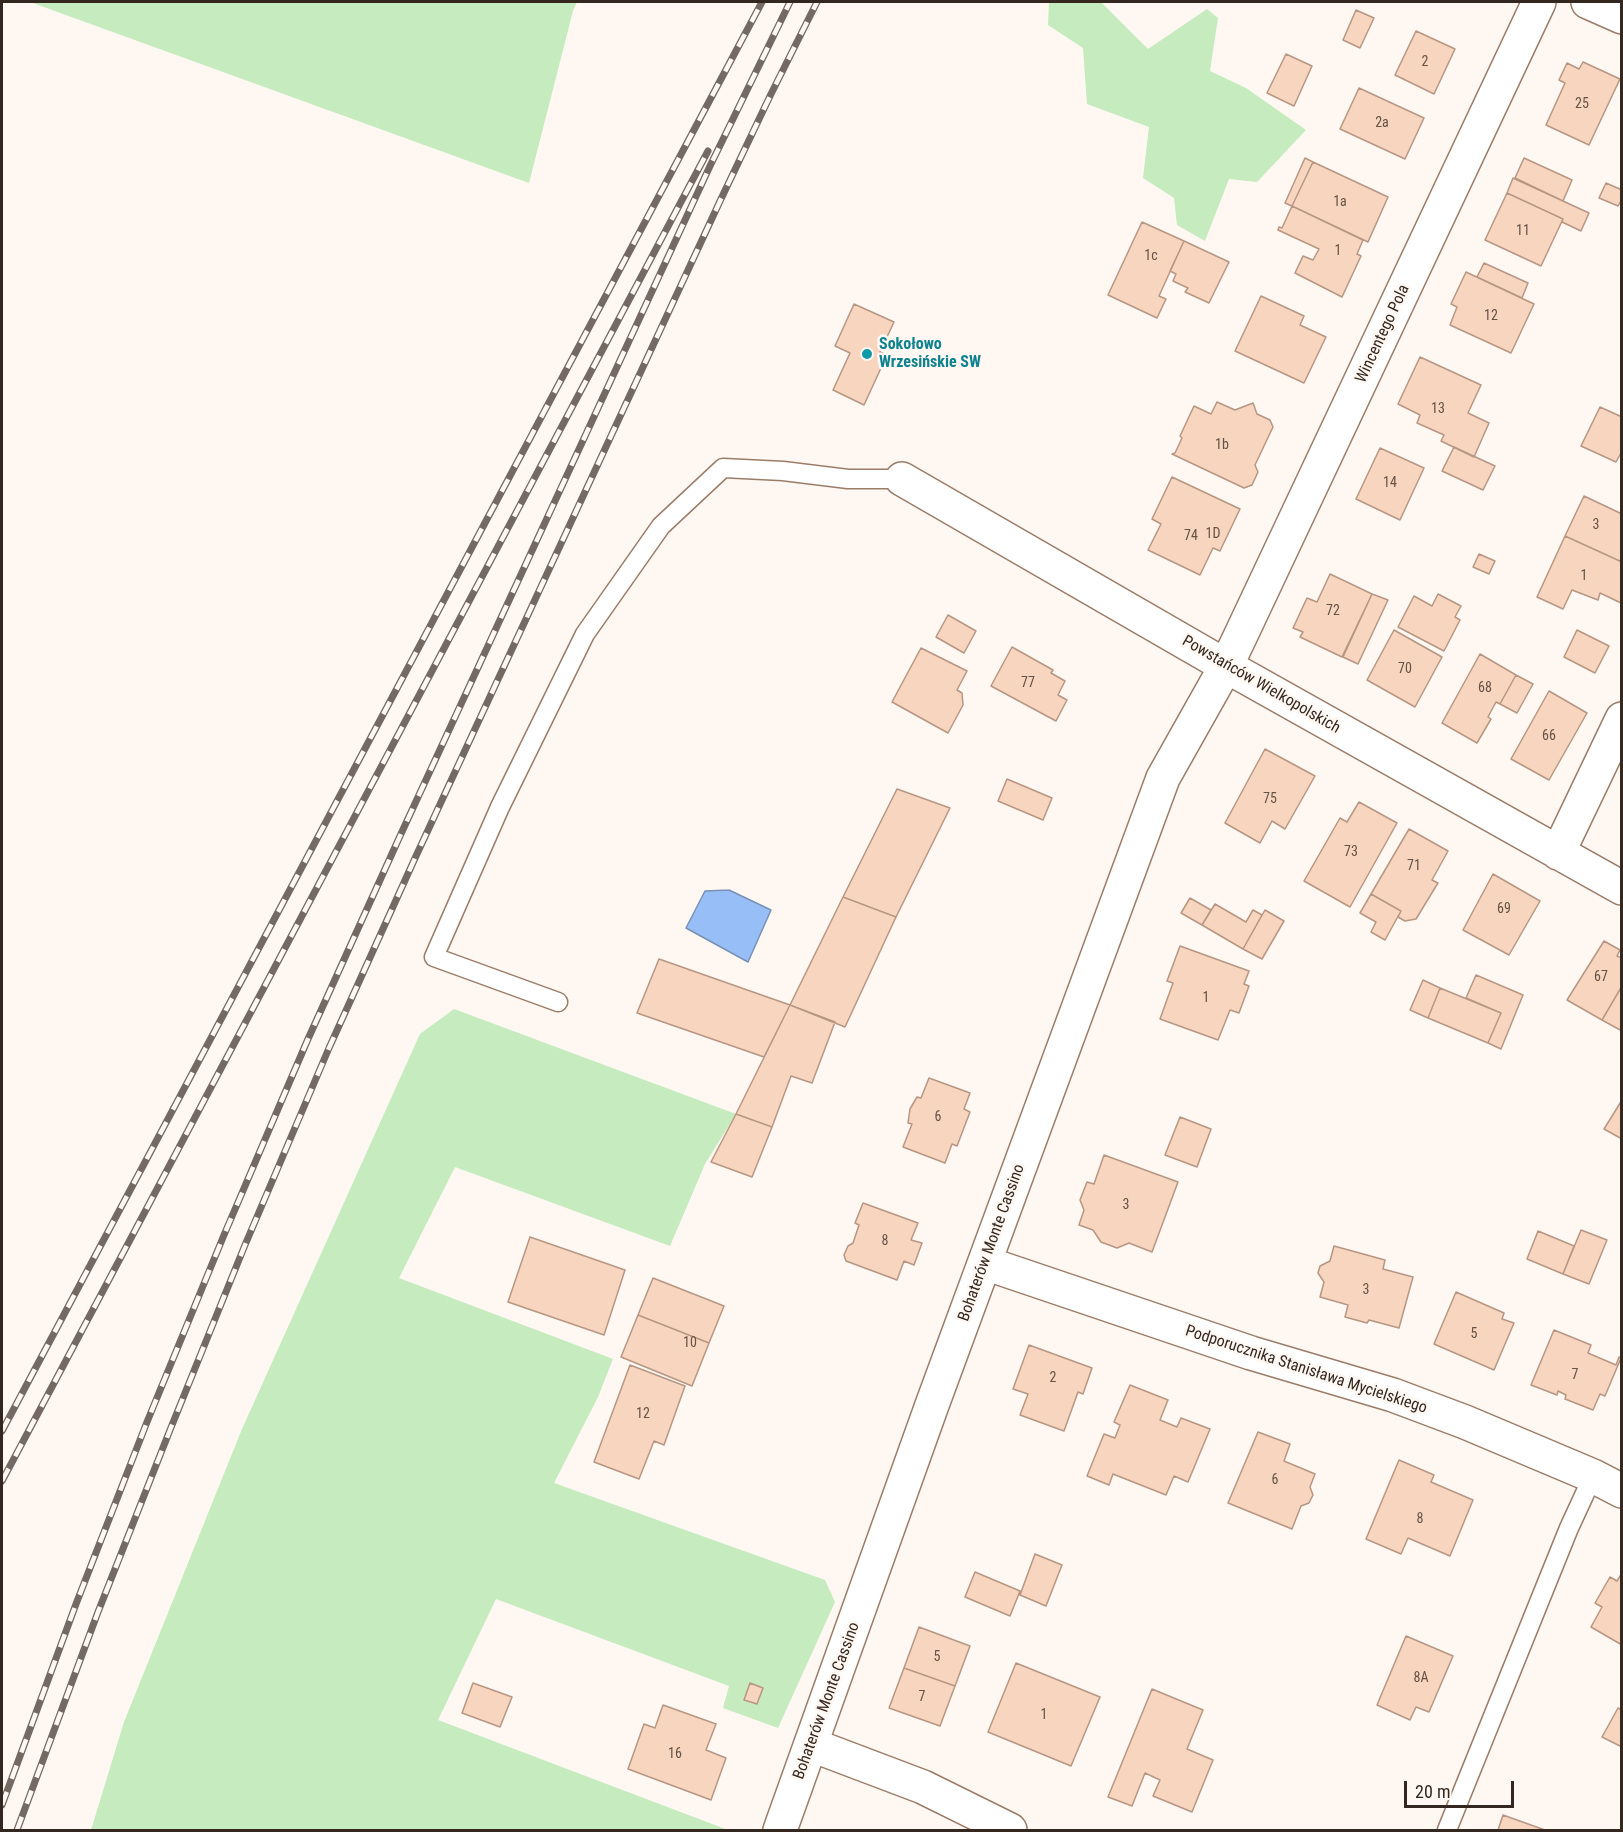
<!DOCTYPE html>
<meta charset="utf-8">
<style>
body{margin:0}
#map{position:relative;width:1623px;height:1832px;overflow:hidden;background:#fef7f2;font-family:"Roboto Condensed",sans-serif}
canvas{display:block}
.frame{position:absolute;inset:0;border:3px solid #34271f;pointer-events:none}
.scale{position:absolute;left:1404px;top:1781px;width:110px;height:27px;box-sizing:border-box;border:3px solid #34271f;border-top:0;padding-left:8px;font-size:18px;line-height:21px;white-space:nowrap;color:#34271f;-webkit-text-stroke:4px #fef7f2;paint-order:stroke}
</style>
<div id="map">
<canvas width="1623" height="1832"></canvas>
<div class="frame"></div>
<div class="scale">20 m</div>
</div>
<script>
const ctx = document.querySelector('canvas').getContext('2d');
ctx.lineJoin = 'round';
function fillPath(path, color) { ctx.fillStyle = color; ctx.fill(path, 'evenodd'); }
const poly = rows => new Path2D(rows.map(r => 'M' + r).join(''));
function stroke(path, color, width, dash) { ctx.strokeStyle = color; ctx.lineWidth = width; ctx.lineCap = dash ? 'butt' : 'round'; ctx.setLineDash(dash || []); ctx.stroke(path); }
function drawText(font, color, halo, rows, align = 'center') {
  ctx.font = font + ' "Roboto Condensed",sans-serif'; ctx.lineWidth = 5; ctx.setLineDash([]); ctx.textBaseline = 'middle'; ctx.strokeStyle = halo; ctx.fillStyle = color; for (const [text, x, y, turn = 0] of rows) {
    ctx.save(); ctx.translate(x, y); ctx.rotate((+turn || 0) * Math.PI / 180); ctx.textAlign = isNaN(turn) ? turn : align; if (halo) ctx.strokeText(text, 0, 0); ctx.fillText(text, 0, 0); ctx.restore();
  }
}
const green = poly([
 [30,2,577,2,573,11,529,183],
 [1049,2,1101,2,1148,49,1207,9,1218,18,1210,71,1246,88,1306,130,1257,182,1229,179,1205,241,1177,225,1174,198,1143,178,1149,127,1087,104,1083,48,1048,25],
 [454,1009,736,1114,705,1164,670,1246,455,1167,399,1278,613,1359,598,1397,554,1483,825,1580,835,1602,778,1728,723,1708,729,1686,496,1599,438,1720,728,1830,91,1830,124,1722,242,1429,420,1034]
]);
const water = poly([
 [729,890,771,910,748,962,686,928,705,891,729,890]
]);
const building = poly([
 [1356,10,1374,18,1360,48,1343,40,1356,10],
 [1416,31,1455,49,1434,94,1395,75,1416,31],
 [1286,54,1312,66,1294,106,1267,93,1286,54],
 [1583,62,1620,79,1589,145,1546,125,1565,83,1559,80,1567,63,1579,69,1583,62],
 [1359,88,1424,118,1405,159,1340,129,1359,88],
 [1305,158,1313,162,1292,206,1285,203,1305,158],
 [1524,158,1572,180,1563,201,1515,178,1524,158],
 [1313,162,1388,197,1368,242,1292,206,1313,162],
 [1513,178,1589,213,1581,231,1562,222,1563,219,1507,193,1513,178],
 [1606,183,1622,190,1622,199,1618,206,1599,198,1606,183],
 [1507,193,1563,219,1541,266,1485,240,1507,193],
 [1292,206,1363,240,1357,254,1361,256,1342,297,1295,273,1303,256,1313,260,1319,249,1278,230,1279,227,1282,228,1292,206],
 [1142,222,1184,241,1159,296,1166,299,1157,318,1108,295,1142,222],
 [1184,241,1229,262,1209,303,1185,292,1188,288,1173,281,1176,274,1170,271,1184,241],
 [1484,263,1528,283,1522,298,1477,277,1484,263],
 [1466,272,1534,304,1511,353,1450,325,1457,307,1451,304,1466,272],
 [1261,296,1304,316,1300,325,1326,337,1304,383,1235,351,1261,296],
 [854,304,894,322,880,352,887,355,864,405,833,390,850,353,835,346,854,304],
 [1420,357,1481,385,1468,413,1489,423,1474,457,1441,441,1444,435,1417,423,1420,415,1398,404,1420,357],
 [1217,402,1235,410,1253,403,1257,414,1270,420,1273,427,1255,465,1258,472,1252,485,1244,488,1172,454,1175,453,1182,438,1180,436,1194,406,1211,414,1217,402],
 [1600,407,1622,417,1622,451,1616,462,1581,446,1600,407],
 [1454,447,1495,466,1483,490,1442,471,1454,447],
 [1380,448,1424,468,1400,520,1356,499,1380,448],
 [1172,477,1240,509,1220,551,1213,548,1200,575,1148,550,1161,524,1152,519,1172,477],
 [1584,496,1622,514,1622,562,1565,536,1584,496],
 [1565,536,1622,562,1621,603,1600,593,1598,600,1572,590,1563,609,1537,597,1565,536],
 [1479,554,1495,561,1489,574,1473,567,1479,554],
 [1330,574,1372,594,1342,657,1300,637,1303,632,1293,628,1307,598,1317,602,1330,574],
 [1372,594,1388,600,1358,664,1343,657,1372,594],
 [1438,594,1461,606,1455,617,1460,620,1444,651,1398,627,1414,596,1432,606,1438,594],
 [948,615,976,631,964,653,936,637,948,615],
 [1394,630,1442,657,1415,707,1367,680,1394,630],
 [1577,630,1609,646,1595,673,1564,657,1577,630],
 [1012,647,1053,670,1051,673,1065,681,1058,695,1067,700,1056,721,991,686,1012,647],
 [921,648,967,671,957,690,962,693,963,705,948,733,892,702,921,648],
 [1480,654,1516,675,1500,704,1496,702,1488,717,1491,719,1477,743,1442,723,1480,654],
 [1516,675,1533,684,1517,713,1500,704,1516,675],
 [1549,691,1587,713,1549,780,1511,759,1549,691],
 [1265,749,1315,776,1285,829,1272,821,1260,843,1225,823,1265,749],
 [1007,779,1052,798,1043,820,998,801,1007,779],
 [897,789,950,808,896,917,843,897,897,789],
 [1359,802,1397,823,1350,907,1304,881,1340,818,1347,822,1359,802],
 [1409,829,1448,851,1432,880,1438,883,1416,919,1405,921,1398,917,1401,911,1371,894,1409,829],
 [1493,874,1540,901,1509,955,1463,930,1493,874],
 [1371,894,1401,911,1385,940,1371,932,1376,922,1360,913,1371,894],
 [843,897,896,917,845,1027,790,1005,843,897],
 [1190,898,1211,910,1202,925,1181,913,1190,898],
 [1215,904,1246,922,1253,910,1262,915,1243,949,1202,925,1215,904],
 [1265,910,1284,921,1262,959,1243,949,1265,910],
 [1604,941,1620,950,1617,956,1622,958,1622,986,1602,1020,1567,1000,1604,941],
 [1180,946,1249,971,1244,984,1249,986,1239,1013,1230,1010,1218,1040,1160,1019,1173,983,1167,981,1180,946],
 [659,959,790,1005,764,1057,637,1013,659,959],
 [1476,975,1523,995,1501,1049,1488,1043,1501,1013,1466,998,1476,975],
 [1423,980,1440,988,1428,1018,1410,1010,1423,980],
 [1622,986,1622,1031,1602,1020,1622,986],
 [1440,988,1501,1013,1488,1043,1428,1018,1440,988],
 [790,1005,835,1022,812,1083,791,1076,772,1127,736,1114,790,1005],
 [929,1078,970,1093,964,1109,970,1112,957,1146,952,1144,945,1163,903,1147,912,1124,908,1123,910,1109,917,1097,921,1098,929,1078],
 [1622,1100,1622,1139,1604,1129,1622,1100],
 [736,1114,772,1127,752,1177,711,1162,736,1114],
 [1180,1117,1211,1129,1197,1167,1165,1155,1180,1117],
 [1104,1155,1178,1182,1152,1252,1129,1243,1117,1248,1101,1242,1093,1230,1079,1225,1084,1210,1080,1200,1087,1182,1094,1184,1104,1155],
 [863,1203,918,1223,911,1240,922,1243,914,1265,904,1261,897,1280,846,1261,844,1255,848,1246,853,1243,859,1225,855,1223,863,1203],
 [1581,1230,1607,1240,1589,1284,1563,1274,1581,1230],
 [1538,1231,1574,1246,1563,1274,1527,1259,1538,1231],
 [530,1237,625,1270,604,1335,508,1302,530,1237],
 [1334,1246,1385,1260,1383,1269,1413,1277,1399,1328,1369,1320,1367,1323,1345,1317,1348,1305,1320,1297,1324,1282,1318,1273,1320,1266,1330,1261,1334,1246],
 [653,1278,724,1306,709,1343,638,1315,653,1278],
 [1456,1292,1504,1313,1502,1319,1514,1323,1494,1370,1434,1344,1456,1292],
 [638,1315,709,1343,692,1386,621,1357,638,1315],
 [1554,1330,1591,1345,1588,1353,1616,1365,1619,1357,1621,1358,1605,1396,1600,1394,1593,1410,1565,1399,1566,1395,1558,1391,1557,1395,1531,1385,1554,1330],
 [1029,1345,1092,1368,1083,1394,1078,1392,1064,1431,1020,1415,1028,1394,1013,1389,1029,1345],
 [630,1365,685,1386,664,1445,654,1441,639,1479,594,1462,630,1365],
 [1130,1385,1168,1400,1160,1420,1177,1427,1181,1418,1210,1429,1188,1482,1174,1476,1166,1495,1113,1474,1109,1485,1087,1476,1104,1434,1115,1438,1120,1425,1114,1422,1130,1385],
 [1258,1432,1290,1444,1284,1461,1315,1474,1310,1487,1313,1495,1309,1503,1301,1506,1292,1529,1228,1503,1258,1432],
 [1399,1460,1434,1475,1431,1482,1473,1500,1450,1556,1408,1538,1401,1554,1366,1539,1399,1460],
 [1035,1554,1062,1565,1046,1606,1020,1595,1035,1554],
 [975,1572,1020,1591,1010,1616,965,1597,975,1572],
 [1622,1573,1622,1645,1591,1627,1602,1607,1595,1603,1610,1577,1617,1581,1622,1573],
 [919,1627,970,1646,955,1686,904,1668,919,1627],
 [1406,1636,1453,1656,1429,1712,1416,1707,1410,1720,1377,1705,1406,1636],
 [1016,1663,1100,1697,1071,1766,988,1732,1016,1663],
 [904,1668,955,1686,940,1726,889,1708,904,1668],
 [473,1683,512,1697,500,1727,462,1713,473,1683],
 [750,1683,763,1688,757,1704,744,1700,750,1683],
 [1152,1689,1203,1710,1187,1749,1213,1760,1192,1812,1153,1796,1160,1780,1145,1773,1132,1806,1108,1797,1152,1689],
 [663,1705,716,1724,706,1750,726,1758,711,1800,628,1769,644,1724,655,1728,663,1705],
 [1618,1708,1622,1710,1622,1747,1602,1737,1618,1708],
 [1503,1815,1545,1830,1498,1830,1503,1815]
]);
const service = poly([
 [558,1002,434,957,500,807,585,634,661,526,723,468,783,471,848,479,902,479],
 [1447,1830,1569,1528,1593,1476]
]);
const minor = poly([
 [1588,2,1622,17],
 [902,479,1226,666,1622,888],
 [1558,853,1622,719],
 [985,1263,1251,1353,1393,1395,1465,1422,1593,1476,1622,1491],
 [812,1745,923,1787,1010,1830],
 [780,1830,932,1405,1163,778,1226,666,1239,639,1539,2]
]);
const rail = poly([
 [2,1431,762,2],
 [2,1481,708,151],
 [2,1805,76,1604,147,1422,224,1235,308,1039,400,836,710,166,790,2],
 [17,1830,98,1612,170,1430,245,1245,329,1048,416,856,721,199,771,94,817,2]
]);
const markers = [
 [867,354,6,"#0f9aa8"]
];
const numberNames = [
 ["2",1425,62],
 ["25",1582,104],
 ["2a",1382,123],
 ["1a",1340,202],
 ["11",1523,231],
 ["1",1338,251],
 ["1c",1151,256],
 ["12",1491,316],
 ["13",1438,409],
 ["1b",1222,445],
 ["14",1390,483],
 ["3",1596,525],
 ["1D",1213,534],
 ["74",1191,536],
 ["1",1584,576],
 ["72",1333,611],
 ["70",1405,669],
 ["77",1028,683],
 ["68",1485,688],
 ["66",1549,736],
 ["75",1270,799],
 ["73",1351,852],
 ["71",1414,866],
 ["69",1504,909],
 ["67",1601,977],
 ["1",1206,998],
 ["6",938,1117],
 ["3",1126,1205],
 ["8",885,1241],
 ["3",1366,1290],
 ["5",1474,1334],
 ["10",690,1343],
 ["7",1575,1375],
 ["2",1053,1378],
 ["12",643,1414],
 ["6",1275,1480],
 ["8",1420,1519],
 ["5",937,1657],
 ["8A",1421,1678],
 ["7",922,1697],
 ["1",1044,1715],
 ["16",675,1754]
];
const streetNames = [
 ["Wincentego Pola",1383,334,-65],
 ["Powstańców Wielkopolskich",1261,685,30],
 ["Bohaterów Monte Cassino",992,1243,-70],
 ["Podporucznika Stanisława Mycielskiego",1306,1370,18],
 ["Bohaterów Monte Cassino",827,1701,-70]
];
const cultureNames = [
 ["Sokołowo",879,345],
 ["Wrzesińskie SW",879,363]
];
fillPath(green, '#c5ebbe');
fillPath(water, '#97bef6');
stroke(water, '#7991b6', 1.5);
fillPath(building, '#f7d5bf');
stroke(building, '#b79783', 1.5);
stroke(service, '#9b7c68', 21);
stroke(minor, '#9b7c68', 36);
stroke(service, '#fff', 18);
stroke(minor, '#fff', 33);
stroke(rail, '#756a63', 7);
stroke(rail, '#fef7f2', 4.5, [14]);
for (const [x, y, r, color] of markers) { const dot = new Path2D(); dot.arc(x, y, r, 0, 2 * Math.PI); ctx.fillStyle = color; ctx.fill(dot); stroke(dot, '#fef7f2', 2); }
drawText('14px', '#655247', null, numberNames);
drawText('16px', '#34271f', '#fef7f2', streetNames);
drawText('bold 16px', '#0d838f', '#fef7f2', cultureNames, 'left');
</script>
